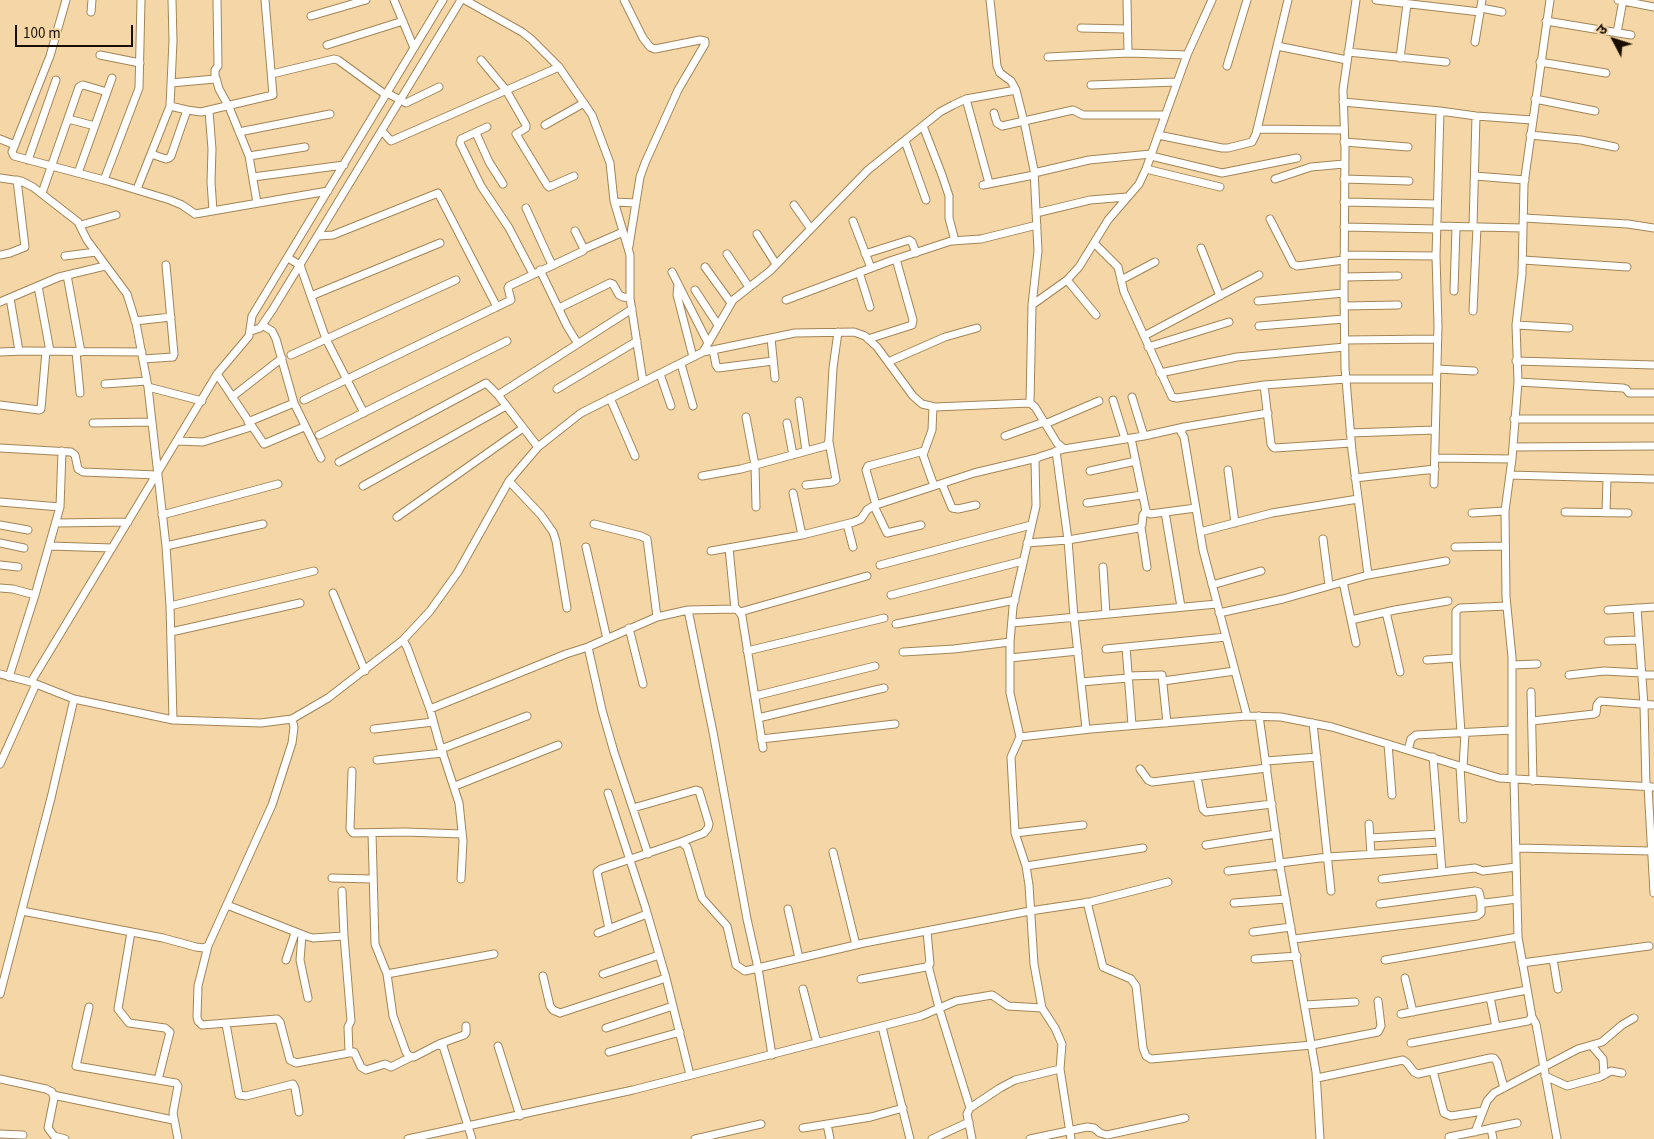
<!DOCTYPE html>
<meta charset="utf-8">
<style>
body{margin:0}
#map{position:relative;width:1654px;height:1139px;overflow:hidden;background:#f5d6a6;font-family:"Source Sans 3","Noto Sans Devanagari",sans-serif}
canvas{display:block}
.north{position:absolute;left:1589px;top:15px;width:50px;height:50px;-webkit-text-stroke:4px #f5d6a6;paint-order:stroke;rotate:310deg;font-size:14px;font-weight:700;line-height:20px;text-align:center;color:#190e00}
.north::after{content:'';display:block;margin:auto;width:18px;height:22px;background:#190e00;clip-path:polygon(50% 0,100% 100%,50% 72%,0 100%)}
.scale{position:absolute;left:15px;top:25px;width:118px;height:22px;box-sizing:border-box;border:2px solid #190e00;border-top:0;padding-left:6px;font-size:15px;line-height:18px;white-space:nowrap;color:#190e00;-webkit-text-stroke:4px #f5d6a6;paint-order:stroke}
</style>
<div id="map">
<canvas width="1654" height="1139"></canvas>
<div class="north">उ</div>
<div class="scale">100 m</div>
</div>
<script>
const ctx = document.querySelector('canvas').getContext('2d');
ctx.lineJoin = 'round';
const poly = rows => new Path2D(rows.map(r => 'M' + r).join(''));
function stroke(path, color, width, dash) { ctx.strokeStyle = color; ctx.lineWidth = width; ctx.lineCap = dash ? 'butt' : 'round'; ctx.setLineDash(dash || []); ctx.stroke(path); }
const street = poly([
 [66,0,50,56,12,152,14,156,104,180,170,200,182,205,195,214,328,191],
 [394,0,414,48],
 [465,0,522,32,531,39,559,67,592,115,610,163,614,201,630,255,630,298,643,382],
 [624,0,643,38,650,47,655,49,700,40,705,41,705,44,678,90,645,163,640,177,629,246],
 [990,0,997,66,1000,73,1011,81,1016,90,1025,126,1034,170,1038,251,1032,305,1030,403],
 [1127,0,1128,53],
 [1356,0,1343,90,1345,147,1344,293,1345,368,1352,451,1368,575],
 [1376,0,1480,12],
 [1618,0,1654,7],
 [1481,8,1502,12],
 [91,12,92,0],
 [311,16,366,0],
 [1546,21,1631,35],
 [1081,28,1127,29],
 [1617,33,1623,0],
 [1475,42,1482,0],
 [327,45,403,21],
 [1277,46,1347,60],
 [1348,52,1446,62],
 [100,55,140,63],
 [1048,57,1128,53,1187,55],
 [1400,58,1407,4],
 [481,60,506,90,526,125,526,128,516,134,547,185,549,187,574,176],
 [1540,62,1606,73],
 [1227,66,1247,0],
 [272,74,334,59,338,60,386,95],
 [216,78,219,89,229,107,249,156,257,203],
 [171,83,215,79,215,70,218,66,217,0],
 [1091,85,1177,82],
 [387,93,406,103,439,87],
 [966,99,989,183],
 [1535,99,1595,111],
 [1343,102,1440,111,1476,116,1532,120],
 [170,106,187,110,201,112,273,95,265,0],
 [209,111,212,149,211,182,213,211],
 [994,113,997,123,1002,126,1073,110,1083,115,1165,115],
 [68,119,95,126],
 [545,125,584,103],
 [923,126,942,175,949,196,949,218,955,241],
 [487,127,461,139,460,143,481,186,509,228,533,274],
 [1258,129,1344,130],
 [382,131,391,141,559,67],
 [239,132,330,114],
 [476,133,489,162,503,184],
 [1158,135,1222,148,1228,148,1252,142,1256,134,1288,0],
 [1530,135,1581,140,1615,147],
 [0,139,15,145],
 [905,141,926,200],
 [1344,142,1408,147],
 [151,154,166,159,169,158,171,156,187,110],
 [249,156,305,147],
 [1151,156,1222,173,1297,158],
 [28,160,56,80],
 [1146,169,1220,187],
 [78,173,112,78],
 [1034,173,1089,160,1151,154],
 [1475,176,1525,180],
 [253,177,344,165],
 [0,178,21,181,33,187,78,222,87,240,127,294,136,323,148,387,166,546,170,606,173,720],
 [1275,179,1311,167,1344,164],
 [1344,179,1409,181],
 [104,180,139,88,141,0],
 [983,185,1034,175],
 [137,189,170,106,173,41,172,0],
 [42,193,79,87,83,85,107,92],
 [615,202,636,203],
 [1344,202,1437,204],
 [794,205,811,229],
 [526,208,552,265],
 [1036,213,1090,200,1127,197],
 [1524,218,1628,224,1654,228],
 [1270,219,1293,264,1297,266,1344,260],
 [853,221,871,268],
 [81,225,116,215],
 [1437,226,1523,228],
 [1344,227,1437,229],
 [1473,227,1476,116],
 [757,234,776,264],
 [318,236,333,235,438,193,497,307],
 [1094,243,1118,267,1124,292,1172,397,1177,398,1264,385,1346,379,1436,379],
 [1201,248,1220,296],
 [584,249,623,232],
 [727,254,749,287],
 [865,254,909,240,912,242,916,253],
 [0,255,10,253,25,247,17,180],
 [1344,255,1436,256],
 [65,256,96,252],
 [288,258,300,265,326,339,364,413],
 [1523,260,1627,267],
 [705,267,731,303],
 [540,270,567,326,578,344],
 [672,272,708,343],
 [859,272,870,307],
 [67,275,81,352],
 [1344,277,1398,276],
 [1067,280,1096,315],
 [1121,280,1155,262],
 [678,284,677,295,693,357],
 [38,286,50,351],
 [695,290,718,325],
 [1454,291,1456,227],
 [311,296,440,243],
 [10,298,19,351],
 [786,300,890,261,951,241,981,239,1037,225],
 [1258,301,1344,293],
 [0,302,59,277,105,266],
 [1032,305,1067,280,1079,267,1108,220,1139,184,1146,169,1187,55,1212,0],
 [1344,306,1398,305],
 [559,308,610,283,613,284,619,295,623,297,630,298],
 [1473,311,1477,227],
 [135,321,171,317],
 [262,325,272,331,276,339,294,403,321,458],
 [1516,325,1569,328],
 [1259,326,1344,319],
 [251,331,260,328,273,309,461,0],
 [1144,336,1259,275],
 [771,338,775,378],
 [868,339,912,325,913,320,896,259],
 [1345,340,1437,339],
 [1148,347,1229,322],
 [713,350,716,365,718,368,773,361],
 [0,352,25,351,142,352],
 [76,352,80,393],
 [703,352,733,300,770,271,868,170,940,112,953,105,966,99,1016,90],
 [291,355,456,280],
 [143,359,173,357,174,354,166,265],
 [1516,361,1654,365],
 [888,362,945,337,977,328],
 [681,364,693,406],
 [1437,369,1474,371],
 [1160,373,1237,357,1345,347],
 [217,374,264,444,304,427],
 [660,374,671,406],
 [1518,382,1623,388,1626,389,1629,393,1654,393],
 [105,384,147,381],
 [1264,385,1271,444,1273,447,1275,448,1351,443],
 [148,387,202,401],
 [557,389,637,341],
 [498,395,632,309],
 [232,397,282,358],
 [1132,397,1144,436],
 [610,398,635,456],
 [304,400,511,300,508,288,509,286,583,251,584,249,575,231],
 [1113,400,1125,439],
 [799,401,806,451],
 [0,405,39,410,41,409,46,351],
 [933,407,932,430,923,455,934,486],
 [746,417,755,465,756,507],
 [1514,419,1654,419],
 [248,422,294,403],
 [93,423,152,422],
 [787,423,793,455],
 [1045,424,1099,401],
 [1184,427,1268,413],
 [1350,433,1435,430],
 [319,435,507,341],
 [1005,436,1044,422],
 [1131,438,1146,511,1150,514,1196,508],
 [177,441,203,442,251,427],
 [1513,447,1654,446],
 [0,448,71,452,75,455,78,469,83,472,157,475],
 [1064,449,1039,457,1035,460,1036,506,1013,607,1010,642,1010,693,1020,737,1091,729,1247,716,1281,717,1332,727,1499,778,1654,787],
 [1056,451,1068,540,1074,617,1086,729],
 [1435,458,1512,459],
 [339,462,486,383,498,395,538,447],
 [1228,470,1235,523],
 [1090,471,1136,461],
 [1510,475,1654,479],
 [702,476,741,469,825,446,828,444,829,439,833,368,838,332],
 [1355,478,1435,469],
 [509,481,541,515,553,532,556,541,567,608],
 [942,484,952,508,958,509,976,505],
 [1434,484,1438,326,1436,256,1440,111],
 [806,485,832,482,836,480,829,442],
 [363,486,506,406],
 [793,493,802,535],
 [0,502,60,507],
 [1087,503,1142,495],
 [876,505,866,470,868,466,924,451],
 [874,506,887,533,921,525],
 [1165,512,1181,607],
 [1565,512,1628,513],
 [1472,513,1505,511],
 [1606,513,1607,478],
 [162,515,278,484],
 [397,517,523,428],
 [56,523,128,522],
 [594,524,641,536,647,539,657,617],
 [847,524,853,547],
 [0,525,28,530],
 [1141,527,1147,567],
 [1200,532,1272,513,1358,499],
 [1323,539,1329,585],
 [0,543,24,548],
 [1027,543,1068,540,1139,528,1142,525,1143,515,1146,511],
 [50,546,112,548],
 [166,546,263,524],
 [586,547,607,639],
 [1455,547,1505,546],
 [729,548,735,609],
 [711,551,802,535,854,522,861,519,867,510,873,506,974,473,1037,458],
 [0,565,18,567],
 [880,565,1031,525],
 [1103,567,1106,614],
 [1343,582,1356,643],
 [1212,585,1261,571],
 [0,588,13,589,35,595],
 [333,593,365,671],
 [891,595,1023,561],
 [170,606,314,571],
 [1637,608,1644,705,1646,786],
 [688,610,713,732,747,919,758,968,772,1055],
 [1608,610,1654,607],
 [740,612,867,576],
 [1386,612,1400,672],
 [1219,613,1283,599,1368,575,1446,561],
 [1351,620,1395,610,1448,601],
 [1012,623,1217,604],
 [896,624,1015,600],
 [629,628,643,684],
 [171,632,300,603],
 [403,640,407,647,430,709,439,742,459,803,463,841,461,879],
 [1608,641,1639,640],
 [588,647,602,710,614,752,648,854],
 [1126,647,1132,725],
 [1106,649,1226,637],
 [747,651,884,618],
 [903,652,954,649,1010,642],
 [1010,658,1078,651],
 [1427,660,1456,658],
 [1512,665,1537,664],
 [0,674,31,682,74,699,173,720,261,723,292,719,328,698,403,640,430,611,458,572,509,481,538,447,581,413,703,352,795,333,854,332,865,336,877,347,913,396,922,404,935,407,1030,403,1035,407,1057,443,1064,449,1144,436,1184,427,1181,432,1184,437,1203,550,1247,716],
 [1569,675,1604,671,1642,673],
 [1642,675,1654,675],
 [1128,676,1162,675,1167,723],
 [9,677,35,595,60,507,62,451],
 [1163,681,1235,671],
 [31,682,217,374,249,336,252,316,443,0],
 [1081,682,1128,678],
 [1531,692,1533,781],
 [755,696,875,666],
 [430,709,566,654,588,647,657,617,688,610,737,609,742,616,763,748],
 [1259,716,1281,872,1316,1072,1320,1139],
 [758,718,884,688],
 [1532,721,1594,714,1596,713,1597,705,1600,701,1654,705],
 [1313,723,1331,891],
 [374,729,433,722],
 [1461,733,1456,658,1456,611,1460,608,1507,606],
 [1020,737,1011,757,1015,833,1026,866,1029,885,1034,964,1042,1008,1055,1028,1062,1044,1060,1069,1071,1139],
 [761,739,895,724],
 [1388,744,1392,795],
 [441,749,527,716],
 [1408,750,1411,739,1416,735,1512,730],
 [1433,757,1442,872],
 [377,760,443,753],
 [1266,761,1317,757],
 [0,764,36,684],
 [1460,766,1463,819],
 [1463,767,1465,733],
 [1140,769,1148,780,1152,782,1267,768],
 [352,771,350,829,353,833,405,832,462,834],
 [1197,777,1203,809,1206,812,1272,804],
 [1512,779,1512,657,1506,597,1505,511,1512,459,1518,382,1516,325,1522,274,1524,184,1550,0],
 [455,786,558,745],
 [1648,786,1654,893],
 [608,793,645,906,666,978,690,1075],
 [633,808,696,790,699,791,709,824,708,828,704,833,681,842],
 [1369,824,1371,854],
 [372,833,375,944,387,974,393,1016,406,1052,409,1056,414,1057,437,1045,443,1046,472,1139],
 [1015,833,1083,825],
 [1370,838,1439,834],
 [1206,845,1276,834],
 [1516,848,1651,851],
 [833,852,856,945],
 [1280,863,1328,857,1440,850],
 [1026,866,1143,848],
 [1228,871,1280,865],
 [332,878,373,879],
 [1382,879,1475,868,1483,871,1516,867],
 [342,891,344,936,351,1021,348,1027,349,1052],
 [1087,902,1103,967,1131,979,1136,986,1143,1048,1146,1056,1151,1059,1312,1045,1378,1032,1381,1026,1378,1001],
 [1234,903,1286,899],
 [1380,904,1475,891,1479,892,1481,901,1485,903,1517,899],
 [227,905,306,936,313,938,344,936],
 [788,909,799,958],
 [22,911,163,938,196,947,204,948,208,946,272,805,292,743,294,727,292,719],
 [609,929,597,872,601,869,681,842,687,847,702,898,727,926,736,965,745,971,864,943,1030,911,1090,902,1168,882],
 [131,932,118,1009,129,1023,165,1028,170,1032,158,1080],
 [1253,932,1291,927],
 [598,933,647,914],
 [302,935,300,960,308,998],
 [1294,939,1477,916,1481,913,1481,901],
 [208,946,198,986,197,1017,198,1021,202,1025,277,1019,280,1022,290,1060,296,1063,354,1052,361,1067,366,1070,385,1064,391,1067,411,1057],
 [1255,959,1297,956],
 [1553,959,1558,989],
 [286,960,295,933],
 [1385,960,1518,937],
 [1522,963,1649,946],
 [928,965,939,1008,970,1108],
 [387,974,494,954],
 [603,974,659,955],
 [543,976,550,1006,553,1010,560,1013,666,978],
 [1405,978,1413,1012],
 [861,979,926,967,930,964,927,931],
 [803,989,817,1043],
 [0,994,51,798,74,699],
 [1490,997,1496,1027],
 [1305,1005,1355,1002],
 [89,1007,76,1066,176,1083,178,1086,173,1113,178,1139],
 [1401,1014,1527,990],
 [1532,1017,1536,1024,1557,1139],
 [226,1024,239,1095,246,1096,293,1084,295,1088,299,1112],
 [882,1027,910,1139],
 [606,1028,673,1006],
 [1411,1043,1528,1021,1532,1017,1518,937,1514,779],
 [439,1044,464,1035,466,1033,466,1026],
 [498,1046,520,1116],
 [1592,1046,1603,1059,1604,1075],
 [609,1052,680,1032],
 [1433,1071,1444,1113,1451,1116,1483,1111],
 [1545,1076,1567,1086,1600,1077,1611,1071,1622,1073],
 [1317,1078,1403,1060,1407,1063,1414,1072,1418,1074,1490,1058,1494,1058,1497,1062,1504,1088],
 [0,1079,46,1089,52,1092,54,1098,48,1128,54,1136,65,1139],
 [53,1095,173,1120],
 [827,1124,830,1139],
 [803,1128,871,1117,903,1108],
 [1491,1128,1493,1139],
 [1475,1132,1487,1101,1494,1093,1578,1049,1602,1042,1622,1025,1634,1018],
 [0,1134,23,1135],
 [1449,1137,1517,1123],
 [408,1139,633,1090,921,1016,956,1001,992,995,1008,1006,1042,1008],
 [695,1139,761,1124],
 [932,1139,969,1122],
 [972,1139,967,1114,970,1108,1000,1088,1015,1080,1060,1069],
 [1030,1139,1087,1127,1094,1128,1100,1133,1107,1135,1185,1118]
]);
stroke(street, '#a28557', 9);
stroke(street, '#fff', 7);
</script>
